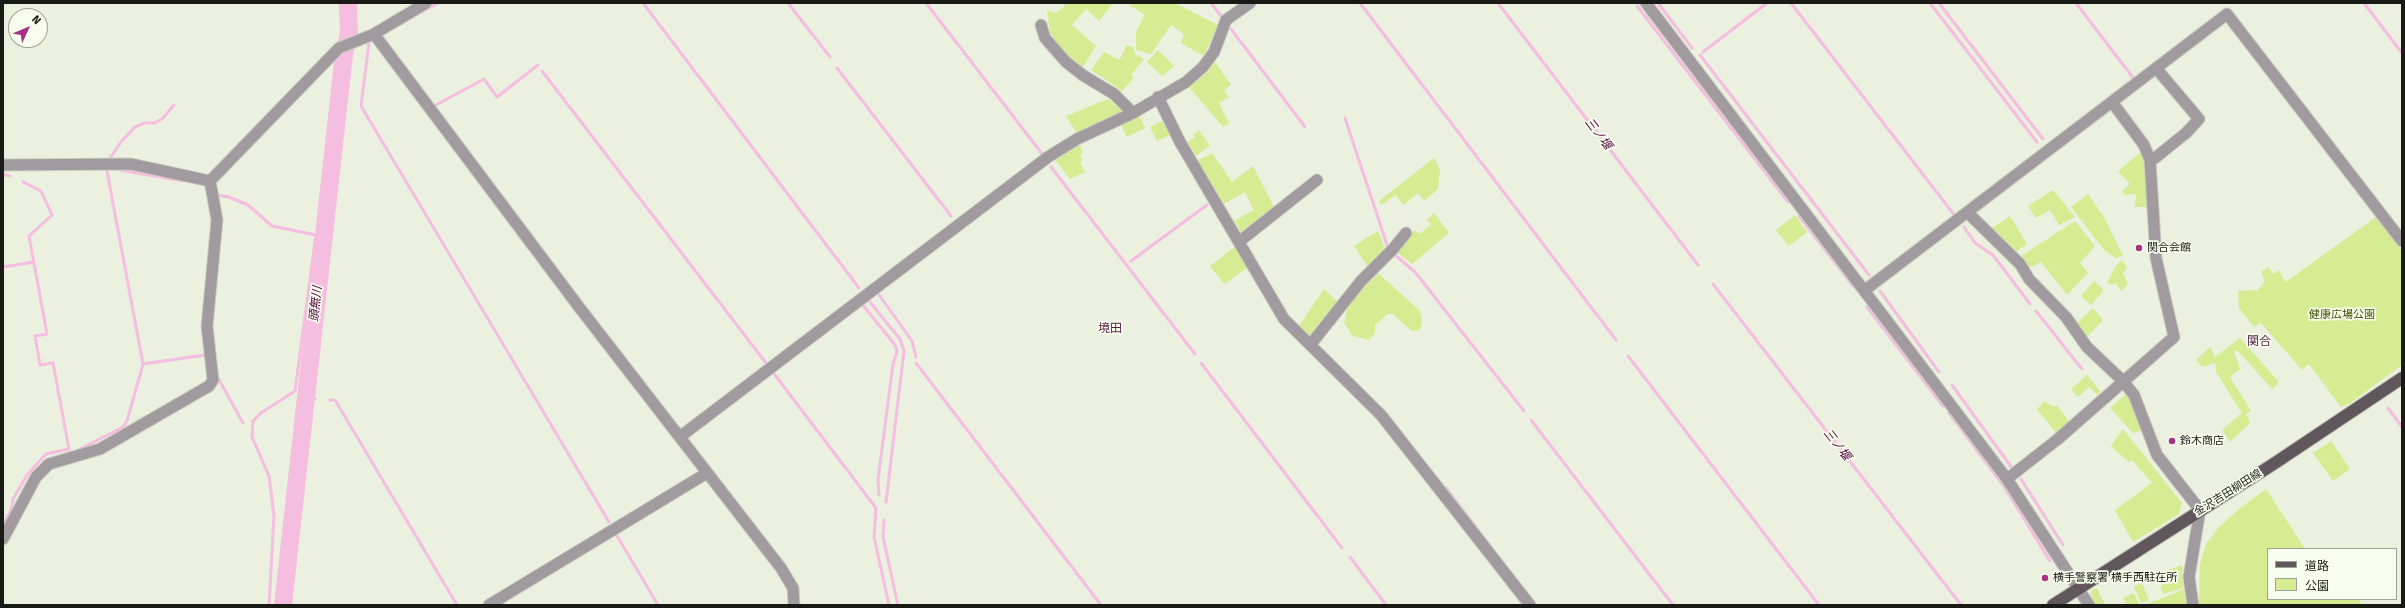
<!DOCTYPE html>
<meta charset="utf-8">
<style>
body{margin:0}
#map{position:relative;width:2405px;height:608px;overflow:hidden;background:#ebf0df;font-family:"Fira Sans","Noto Sans JP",sans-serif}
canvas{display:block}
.frame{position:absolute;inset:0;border:4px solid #191a15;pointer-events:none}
.legend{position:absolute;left:2267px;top:548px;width:130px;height:52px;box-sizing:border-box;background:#f8fded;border:1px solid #9fa297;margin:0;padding:5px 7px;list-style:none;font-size:12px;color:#191a15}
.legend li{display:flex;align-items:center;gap:8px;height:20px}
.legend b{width:20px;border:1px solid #9fa297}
.north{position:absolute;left:8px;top:8px;width:40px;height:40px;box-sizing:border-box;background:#f8fded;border:1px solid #9fa297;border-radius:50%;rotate:46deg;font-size:11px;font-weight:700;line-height:16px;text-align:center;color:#191a15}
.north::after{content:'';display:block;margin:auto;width:14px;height:18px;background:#a83086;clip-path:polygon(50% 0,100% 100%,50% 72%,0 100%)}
</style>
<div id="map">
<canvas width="2405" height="608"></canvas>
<div class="frame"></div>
<ul class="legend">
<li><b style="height:5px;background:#62565d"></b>道路</li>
<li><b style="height:11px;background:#d6ec92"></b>公園</li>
</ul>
<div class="north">N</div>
</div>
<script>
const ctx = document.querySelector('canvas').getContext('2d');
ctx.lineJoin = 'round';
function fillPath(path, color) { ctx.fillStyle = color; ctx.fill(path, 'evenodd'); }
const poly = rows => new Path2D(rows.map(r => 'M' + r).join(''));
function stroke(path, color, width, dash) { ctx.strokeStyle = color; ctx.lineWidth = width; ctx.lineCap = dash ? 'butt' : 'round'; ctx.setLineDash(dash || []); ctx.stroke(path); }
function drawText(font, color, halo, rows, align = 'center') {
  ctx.font = font + ' "Fira Sans","Noto Sans JP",sans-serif'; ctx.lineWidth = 3.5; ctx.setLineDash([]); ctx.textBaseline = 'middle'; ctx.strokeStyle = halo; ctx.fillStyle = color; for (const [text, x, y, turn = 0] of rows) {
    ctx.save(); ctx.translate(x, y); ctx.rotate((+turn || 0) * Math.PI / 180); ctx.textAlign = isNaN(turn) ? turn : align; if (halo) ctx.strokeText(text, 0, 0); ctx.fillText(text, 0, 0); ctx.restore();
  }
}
const green = poly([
 [1065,3,1113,3,1099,21,1086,9,1072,25,1096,46,1083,67,1060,49,1050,32,1047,10,1055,13,1064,7],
 [1130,3,1175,3,1218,25,1204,56,1181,43,1184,34,1171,25,1151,54,1136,50,1136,32,1145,15,1129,5],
 [1127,45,1133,47,1136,55,1144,59,1131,75,1134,78,1121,92,1112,84,1091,70,1104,52,1119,60],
 [1158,50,1174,66,1162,76,1147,62],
 [1215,62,1231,85,1224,90,1229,97,1219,103,1229,123,1223,127,1189,87,1207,73],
 [1108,99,1124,112,1076,132,1066,116],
 [1139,115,1145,128,1127,137,1121,125],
 [1162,121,1170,135,1157,141,1150,127],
 [1199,130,1210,146,1196,156,1187,143,1195,137,1193,135],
 [1079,144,1083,153,1080,155,1082,160,1080,162,1085,172,1070,179,1054,158],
 [2142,151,2145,157,2151,207,2135,207,2136,194,2124,195,2123,190,2130,184,2118,171],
 [1212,153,1232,182,1253,166,1274,207,1241,232,1234,221,1254,210,1245,192,1224,204,1197,161],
 [1434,158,1440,169,1438,189,1424,201,1418,193,1403,205,1396,195,1381,205,1379,201],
 [2053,190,2075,217,2059,225,2050,210,2036,218,2028,206],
 [2088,194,2104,217,2123,256,2116,258,2104,250,2071,207],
 [1434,213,1449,233,1412,264,1398,253,1414,230,1419,234,1431,225,1427,220],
 [1795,215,1807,232,1789,246,1776,230],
 [2010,216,2027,244,2014,253,1991,229],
 [2376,217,2402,251,2402,365,2349,404,2341,407,2309,364,2302,370,2261,323,2254,327,2239,308,2238,291,2258,290,2265,281,2261,272,2268,267,2273,274,2278,270,2286,282],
 [2075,221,2095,246,2080,263,2088,273,2067,295,2041,262,2029,268,2021,256],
 [1378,231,1386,251,1368,267,1354,246],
 [1235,247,1247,268,1224,284,1210,266],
 [2122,260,2127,267,2123,273,2128,284,2122,291,2115,283,2112,285,2107,283,2115,267],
 [1378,273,1420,311,1422,322,1420,330,1412,331,1393,314,1388,314,1375,325,1375,333,1369,340,1353,336,1344,323,1348,305],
 [2094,281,2104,290,2091,305,2081,296],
 [1324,289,1339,303,1312,338,1299,326],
 [2093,308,2103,320,2085,339,2076,324],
 [2240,338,2279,382,2272,389,2237,350,2234,352,2240,369,2230,377,2251,411,2246,414,2250,423,2230,442,2222,430,2242,413,2216,372,2215,363,2202,367,2196,360,2210,347,2215,357],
 [2087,375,2101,392,2097,395,2089,387,2078,397,2071,389],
 [2127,393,2143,430,2133,433,2110,408],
 [2045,401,2053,407,2057,405,2070,423,2057,434,2037,409],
 [2123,429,2182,503,2179,514,2133,542,2115,510,2152,483,2132,460,2129,462,2111,446],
 [2331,441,2350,469,2333,481,2313,453],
 [2266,489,2305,549,2268,549,2268,599,2358,599,2362,605,2199,605,2200,564,2206,544,2218,528,2239,509],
 [2182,565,2183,588,2163,594,2160,586,2164,584,2161,573],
 [2142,583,2149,600,2141,603,2134,587],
 [2097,588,2105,605,2096,605,2091,595,2092,590],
 [2184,589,2186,605,2145,605],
 [2134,593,2139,605,2127,605,2123,598]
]);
const stream = poly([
 [643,3,859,288],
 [788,3,830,57],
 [926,3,1043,155],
 [1211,3,1222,17],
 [1360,3,1616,340],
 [1498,3,1698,265],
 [1658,3,1692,48],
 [1791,3,1955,216],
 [1930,3,2037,142],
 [1939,3,2043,139],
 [2076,3,2134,79],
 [2364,3,2402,53],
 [1637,6,1788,202],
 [397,26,438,3],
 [1231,29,1305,127],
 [369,43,361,106,609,522],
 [1703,52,1767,3],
 [1700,55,1869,275],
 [837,68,951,216],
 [542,71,766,363],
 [434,106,484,79,497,97,538,65],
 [1345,118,1388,248],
 [109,160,121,142,135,127,144,123,155,123,163,118,174,105],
 [1051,167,1195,354],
 [120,170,183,181],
 [3,174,10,176],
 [217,198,217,195,229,197,248,205,272,226,316,235,295,391,261,413,253,421,252,437,269,476,274,516,269,605],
 [1799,216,1853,286],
 [1964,227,1975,243,1993,255,2030,304],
 [1395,255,1415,272,1524,411],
 [1131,261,1207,205],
 [3,267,34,262],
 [1713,284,1961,605],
 [1880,291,1939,372],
 [877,292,912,341,916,357],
 [870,302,900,339,904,351,886,502],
 [862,304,895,345,897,352,893,364,878,480,879,495],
 [1867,307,1943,406],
 [2036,311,2082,369],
 [1628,356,1819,605],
 [916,363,1101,605],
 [1201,363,1342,548],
 [143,364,205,355],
 [772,371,876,508,874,537,889,605],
 [217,376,243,423],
 [1952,385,2012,468],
 [306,398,315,399],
 [330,400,335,400,457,605],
 [2388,408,2402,427],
 [1949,413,2003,485,2050,561],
 [1531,420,1673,605],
 [80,449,123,427,127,421,143,364,107,171],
 [2021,479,2063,545],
 [1446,488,1497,555],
 [884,520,883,537,898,605],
 [3,525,11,510,13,499,27,475,46,454,69,449,53,363,40,365,35,336,47,334,29,236,52,215,41,191,23,182],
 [616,534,658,605],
 [1350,557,1386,605]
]);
const river = poly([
 [283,605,344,54,349,33,348,3]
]);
const minor = poly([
 [1646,3,2007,479,2089,605],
 [1041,25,1045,38,1066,62,1084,76,1114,94,1133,113],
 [374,34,579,307,781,568,793,588,794,605],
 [1158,97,1180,142,1284,319,1381,415,1530,605],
 [2150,160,2155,158,2186,133,2199,119,2156,68],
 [3,165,131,164,210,181],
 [210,181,339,48,374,34,426,3],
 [1967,212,2020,264,2029,279,2066,317,2087,347,2123,381,2134,395,2157,455,2200,510,2189,577,2193,605],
 [1240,241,1317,180],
 [1865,290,2227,14,2402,241],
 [1311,344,1361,281,1393,249,1406,233],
 [681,436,1048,157,1077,139,1133,113,1186,82,1203,67,1214,52,1226,20,1250,3],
 [2007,479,2058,439,2174,337,2156,258,2150,160,2144,145,2112,102],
 [3,539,36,477,49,464,100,449,209,386,213,380,207,326,217,220,210,181],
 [489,605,707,473]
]);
const major = poly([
 [2053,605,2275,463,2402,378]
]);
const markers = [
 [2139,248,4,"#a83086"],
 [2172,441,4,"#a83086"],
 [2045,578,4,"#a83086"]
];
const poiNames = [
 ["関合会館",2147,248],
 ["鈴木商店",2180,441],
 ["横手警察署 横手西駐在所",2053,578]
];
const parkNames = [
 ["健康広場公園",2342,315]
];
const streetNames = [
 ["金沢吉田柳田線",2228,493,-32]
];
const waterNames = [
 ["三ノ堰",1598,134,53],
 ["頭無川",316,304,-84],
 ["三ノ堰",1837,445,52]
];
const neighbourhoodNames = [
 ["境田",1110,329],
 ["関合",2259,342]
];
fillPath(green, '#d6ec92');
stroke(stream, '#f5bde0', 3);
stroke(river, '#f5bde0', 18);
stroke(minor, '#c9cebf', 13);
stroke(major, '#c9cebf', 14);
stroke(minor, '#a19a9e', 11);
stroke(major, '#62565d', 12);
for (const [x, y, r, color] of markers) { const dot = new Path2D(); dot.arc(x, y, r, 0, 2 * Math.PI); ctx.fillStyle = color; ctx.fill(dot); stroke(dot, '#f8fded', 1.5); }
drawText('11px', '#191a15', '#f8fded', poiNames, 'left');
drawText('11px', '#455203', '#f8fded', parkNames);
drawText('11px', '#191a15', '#f8fded', streetNames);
drawText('italic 12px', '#540340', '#f8fded', waterNames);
drawText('12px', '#581e47', '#f8fded', neighbourhoodNames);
</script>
